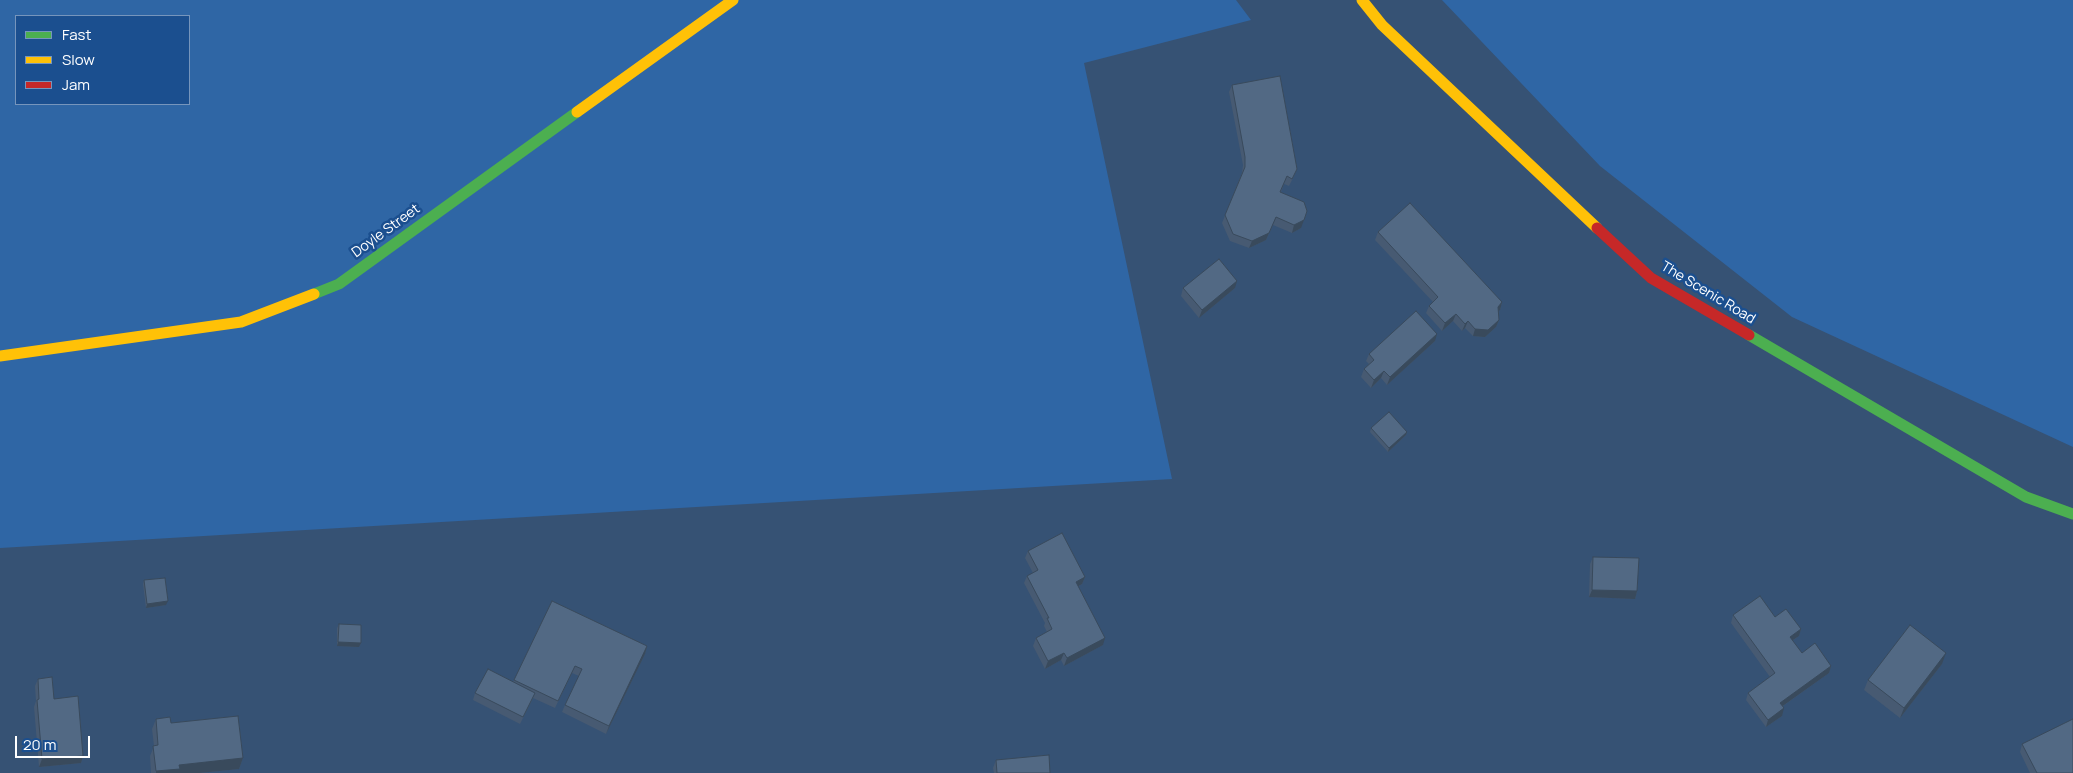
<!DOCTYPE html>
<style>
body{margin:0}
#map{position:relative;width:2073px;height:773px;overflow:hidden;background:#365274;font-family:Manrope,sans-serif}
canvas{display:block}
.legend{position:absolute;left:15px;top:15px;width:175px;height:90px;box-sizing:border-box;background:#1b4f8f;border:1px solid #7695bc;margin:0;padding:6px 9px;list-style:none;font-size:15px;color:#fff}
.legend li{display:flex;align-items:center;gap:10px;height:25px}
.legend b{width:25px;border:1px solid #7695bc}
.scale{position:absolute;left:15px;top:736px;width:75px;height:22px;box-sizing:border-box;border:2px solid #fff;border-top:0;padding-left:6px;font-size:15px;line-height:18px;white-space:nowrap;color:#fff;-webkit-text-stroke:4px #1b4f8f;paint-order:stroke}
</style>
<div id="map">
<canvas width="2073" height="773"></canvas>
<ul class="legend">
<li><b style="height:6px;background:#4caf50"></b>Fast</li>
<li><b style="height:6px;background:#ffc107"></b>Slow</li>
<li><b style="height:6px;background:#c62828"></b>Jam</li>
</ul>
<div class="scale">20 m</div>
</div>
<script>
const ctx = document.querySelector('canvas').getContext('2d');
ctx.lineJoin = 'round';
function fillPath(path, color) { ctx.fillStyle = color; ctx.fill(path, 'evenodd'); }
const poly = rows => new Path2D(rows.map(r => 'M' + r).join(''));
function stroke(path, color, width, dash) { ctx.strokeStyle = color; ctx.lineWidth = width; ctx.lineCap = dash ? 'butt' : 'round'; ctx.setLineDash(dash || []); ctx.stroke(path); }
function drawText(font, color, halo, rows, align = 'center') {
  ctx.font = font + ' Manrope,sans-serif'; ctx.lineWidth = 5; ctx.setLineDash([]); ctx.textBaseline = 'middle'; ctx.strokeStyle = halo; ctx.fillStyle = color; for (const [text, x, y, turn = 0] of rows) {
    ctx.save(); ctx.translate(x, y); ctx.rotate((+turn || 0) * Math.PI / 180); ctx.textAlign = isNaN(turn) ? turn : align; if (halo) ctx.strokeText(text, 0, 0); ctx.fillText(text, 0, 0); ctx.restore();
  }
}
const green = poly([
 [0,0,1236,0,1251,20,1084,63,1172,479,0,548],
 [16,16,189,16,189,104,16,104],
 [1442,0,2073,0,2073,447,1792,317,1600,166]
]);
const fast = poly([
 [314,294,339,284,577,112],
 [1749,335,2026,497,2073,514]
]);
const slow = poly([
 [1362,0,1382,25,1597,228],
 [577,112,733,0],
 [0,356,241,322,314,294]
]);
const jam = poly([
 [1597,228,1651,278,1749,335]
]);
const wall = poly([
 [1232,85,1297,169,1294,176,1289,186,1284,184,1281,192,1301,228,1292,233,1273,225,1266,240,1249,248,1230,241,1222,223,1242,173,1243,165,1229,92],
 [1378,232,1502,302,1500,310,1498,311,1499,320,1496,327,1485,337,1473,336,1465,328,1462,331,1453,321,1442,331,1426,313,1429,306,1433,302,1375,240],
 [1183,288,1235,288,1199,318,1181,296],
 [1435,341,1387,385,1381,378,1371,388,1361,377,1364,369,1369,364,1366,361,1369,354],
 [1371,428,1407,432,1406,435,1388,452,1370,432],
 [1028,551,1085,577,1082,584,1078,587,1103,645,1064,666,1061,660,1045,669,1033,646,1036,638,1047,632,1044,626,1045,623,1024,583,1027,576,1033,573,1025,558],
 [1593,557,1637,591,1635,599,1589,597,1590,564],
 [144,580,166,605,146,608,143,584],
 [552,601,647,646,645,654,606,734,562,712,565,705,579,676,572,673,555,708,533,698,520,724,473,700,475,693,513,682],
 [1733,615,1801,629,1799,636,1792,641,1802,653,1831,666,1829,673,1783,706,1782,716,1766,727,1746,700,1748,693,1770,677,1731,623],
 [339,624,361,643,359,647,337,646,337,628],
 [1942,664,1900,718,1864,690,1868,680],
 [38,679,54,699,83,756,81,763,39,767,34,707,36,701,35,686],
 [156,719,171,723,243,758,239,769,199,773,151,773,150,756,154,746,152,729],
 [2022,744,2073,773,2030,773,2020,752],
 [996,760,1050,773,994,773,993,768]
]);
const shadedWall = poly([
 [1276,217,1266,240,1249,248,1252,241],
 [1304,220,1301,228,1292,233,1294,225],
 [1237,281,1235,288,1199,318,1202,310],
 [1502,302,1500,310,1495,314,1498,307],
 [1456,314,1453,321,1442,331,1445,323],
 [1499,320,1496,327,1485,337,1473,336,1475,329],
 [1468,321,1465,328,1462,331,1465,324],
 [1437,334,1435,341,1387,385,1390,377],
 [1384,371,1381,378,1371,388,1374,380],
 [1407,432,1406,435,1388,452,1389,448],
 [1085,577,1082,584,1073,589,1076,582],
 [1592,590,1637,591,1635,599,1589,597],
 [168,601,166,605,146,608,147,604],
 [1801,629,1799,636,1787,644,1790,637],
 [1105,638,1103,645,1064,666,1067,658],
 [338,642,361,643,359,647,337,646],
 [647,646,645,654,606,734,609,726],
 [1064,653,1061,660,1045,669,1048,661],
 [1946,653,1942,664,1900,718,1904,708],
 [1831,666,1829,673,1777,710,1780,703],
 [1784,708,1782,716,1766,727,1768,720],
 [83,756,81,763,39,767,42,759],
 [243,758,239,769,199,773,156,773,156,771,179,765]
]);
const building = poly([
 [1280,76,1297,169,1292,179,1287,176,1280,192,1304,202,1307,211,1304,220,1294,225,1276,217,1269,233,1252,241,1233,234,1225,215,1245,167,1245,157,1232,85,1280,76],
 [1410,203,1502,302,1498,307,1499,320,1488,330,1475,329,1468,321,1465,324,1456,314,1445,323,1429,306,1438,297,1378,232,1410,203],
 [1219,259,1237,281,1202,310,1183,288,1219,259],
 [1416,311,1437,334,1390,377,1384,371,1374,380,1364,369,1374,360,1369,354,1416,311],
 [1389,412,1407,432,1389,448,1371,428,1389,412],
 [1062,533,1085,577,1076,582,1105,638,1067,658,1064,653,1048,661,1036,638,1052,629,1047,618,1049,618,1027,576,1038,570,1028,551,1062,533],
 [1593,557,1639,558,1637,591,1592,590,1593,557],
 [165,578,168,601,147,604,144,580,165,578],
 [1760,596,1775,617,1786,609,1801,629,1790,637,1802,653,1815,643,1831,666,1780,703,1784,708,1768,720,1748,693,1775,673,1733,615,1760,596],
 [552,601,647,646,609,726,565,705,582,669,575,666,558,701,514,680,552,601],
 [339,624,361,625,361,643,338,642,339,624],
 [1910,625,1946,653,1904,708,1868,680,1910,625],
 [488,669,535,693,523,717,475,693,488,669],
 [52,677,54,699,78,696,83,756,42,759,37,700,39,699,38,679,52,677],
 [238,716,243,758,179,765,180,769,156,771,153,746,158,745,156,719,170,717,171,723,238,716],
 [2073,719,2073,773,2037,773,2022,744,2073,719],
 [1049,755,1050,773,997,773,996,760,1049,755]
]);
const streetNames = [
 ["Doyle Street",386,231,-36],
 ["The Scenic Road",1708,293,31]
];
fillPath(green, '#2f66a5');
stroke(fast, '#4caf50', 11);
stroke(slow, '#ffc107', 11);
stroke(jam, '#c62828', 11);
fillPath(wall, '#475a72');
fillPath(shadedWall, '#394a5c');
fillPath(building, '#526984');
stroke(building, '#394a5c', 1);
drawText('14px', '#fff', '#1b4f8f', streetNames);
</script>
